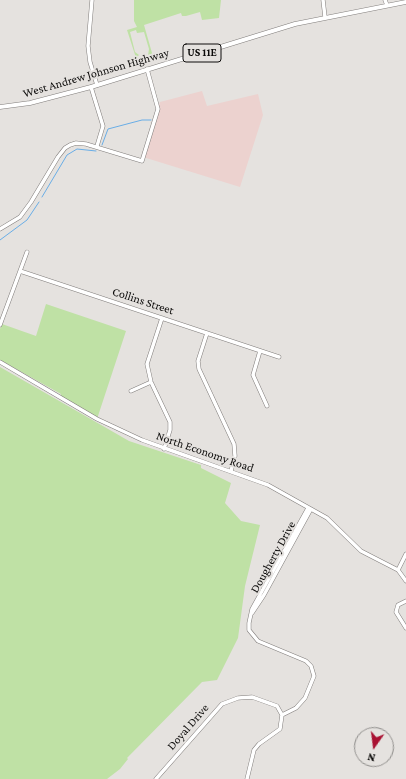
<!DOCTYPE html>
<style>
body{margin:0}
#map{position:relative;width:406px;height:779px;overflow:hidden;background:#e5e2df;font-family:"Crimson Pro",serif}
canvas{display:block}
.north{position:absolute;left:354px;top:727px;width:40px;height:40px;box-sizing:border-box;background:#e5e2df;border:1px solid #8e8c8a;border-radius:50%;rotate:194deg;font-size:11px;font-weight:700;line-height:16px;text-align:center;color:#0c0b0a}
.north::after{content:'';display:block;margin:auto;width:14px;height:18px;background:#a91132;clip-path:polygon(50% 0,100% 100%,50% 72%,0 100%)}
</style>
<div id="map">
<canvas width="406" height="779"></canvas>
<div class="north">N</div>
</div>
<script>
const ctx = document.querySelector('canvas').getContext('2d');
ctx.lineJoin = 'round';
function fillPath(path, color) { ctx.fillStyle = color; ctx.fill(path, 'evenodd'); }
const poly = rows => new Path2D(rows.map(r => 'M' + r).join(''));
function stroke(path, color, width, dash) { ctx.strokeStyle = color; ctx.lineWidth = width; ctx.lineCap = dash ? 'butt' : 'round'; ctx.setLineDash(dash || []); ctx.stroke(path); }
function drawText(font, color, halo, rows, align = 'center') {
  ctx.font = font + ' "Crimson Pro",serif'; ctx.lineWidth = 4; ctx.setLineDash([]); ctx.textBaseline = 'middle'; ctx.strokeStyle = halo; ctx.fillStyle = color; for (const [text, x, y, turn = 0] of rows) {
    ctx.save(); ctx.translate(x, y); ctx.rotate((+turn || 0) * Math.PI / 180); ctx.textAlign = isNaN(turn) ? turn : align; if (halo) ctx.strokeText(text, 0, 0); ctx.fillText(text, 0, 0); ctx.restore();
  }
}
const industrial = poly([
 [202,91,207,106,258,94,263,115,240,187,143,157,160,102]
]);
const green = poly([
 [134,0,221,0,219,18,202,20,200,12,186,16,182,16,181,13,144,25,154,60,147,62,149,49,144,32,137,33,136,30,130,32,135,52,139,55,137,57,138,62,141,60,142,63,138,64,127,30,137,27,134,21],
 [46,304,126,331,97,419,60,397,61,394,0,360,0,329,2,324,36,336],
 [0,367,129,441,201,465,201,468,231,483,225,503,241,521,260,525,245,586,238,638,217,680,202,682,127,758,128,759,120,769,107,779,0,779]
]);
const stream = poly([
 [102,145,108,129,142,120,151,120],
 [42,197,67,155,77,149,96,151],
 [0,240,27,220,39,202]
]);
const minor = poly([
 [92,0,88,46,90,62,97,85],
 [323,0,325,17],
 [385,0,387,5],
 [91,87,103,126,97,146],
 [0,229,20,217,31,202,58,157,65,148,70,145,76,143,86,144,142,161,158,109,147,69],
 [27,252,20,271,279,357],
 [162,318,147,364,151,382,170,422,170,430,164,449],
 [0,325,20,271],
 [207,333,198,361,199,369,234,444,235,456,231,471],
 [260,351,253,375,267,406],
 [0,362,97,419,142,440,268,485,327,518,361,551,398,570,406,581],
 [131,391,151,382],
 [398,570,406,554],
 [406,601,398,605,396,612,406,628],
 [252,613,264,595,311,509],
 [156,779,222,704,238,698,252,697,277,706,282,715],
 [247,779,254,750,259,744,280,729,282,715,296,708,305,698,314,676,311,666,306,661,258,641,249,630,249,623,252,609,308,508]
]);
const major = poly([
 [0,107,30,103,91,87,295,24,406,2]
]);
const shields = [
 [202,53,38]
];
const shieldNames = [
 ["US 11E",202,53]
];
const streetNames = [
 ["West Andrew Johnson Highway",96,73,-16],
 ["Collins Street",143,301,18],
 ["North Economy Road",205,452,19],
 ["Dougherty Drive",273,557,-61],
 ["Doyal Drive",188,727,-49]
];
fillPath(industrial, '#ecd2cf');
fillPath(green, '#bfe1a5');
stroke(stream, '#69ade6', 1);
stroke(minor, '#807d7b', 4.5);
stroke(major, '#807d7b', 5);
stroke(minor, '#fff', 3.5);
stroke(major, '#fff', 4);
for (const [x, y, w] of shields) { const box = new Path2D(); box.roundRect(x - w / 2, y - 9, w, 18, 3); ctx.fillStyle = '#e5e2df'; ctx.fill(box); stroke(box, '#0c0b0a', 1); }
drawText('bold 11px', '#0c0b0a', null, shieldNames);
drawText('12px', '#0c0b0a', '#e5e2df', streetNames);
</script>
